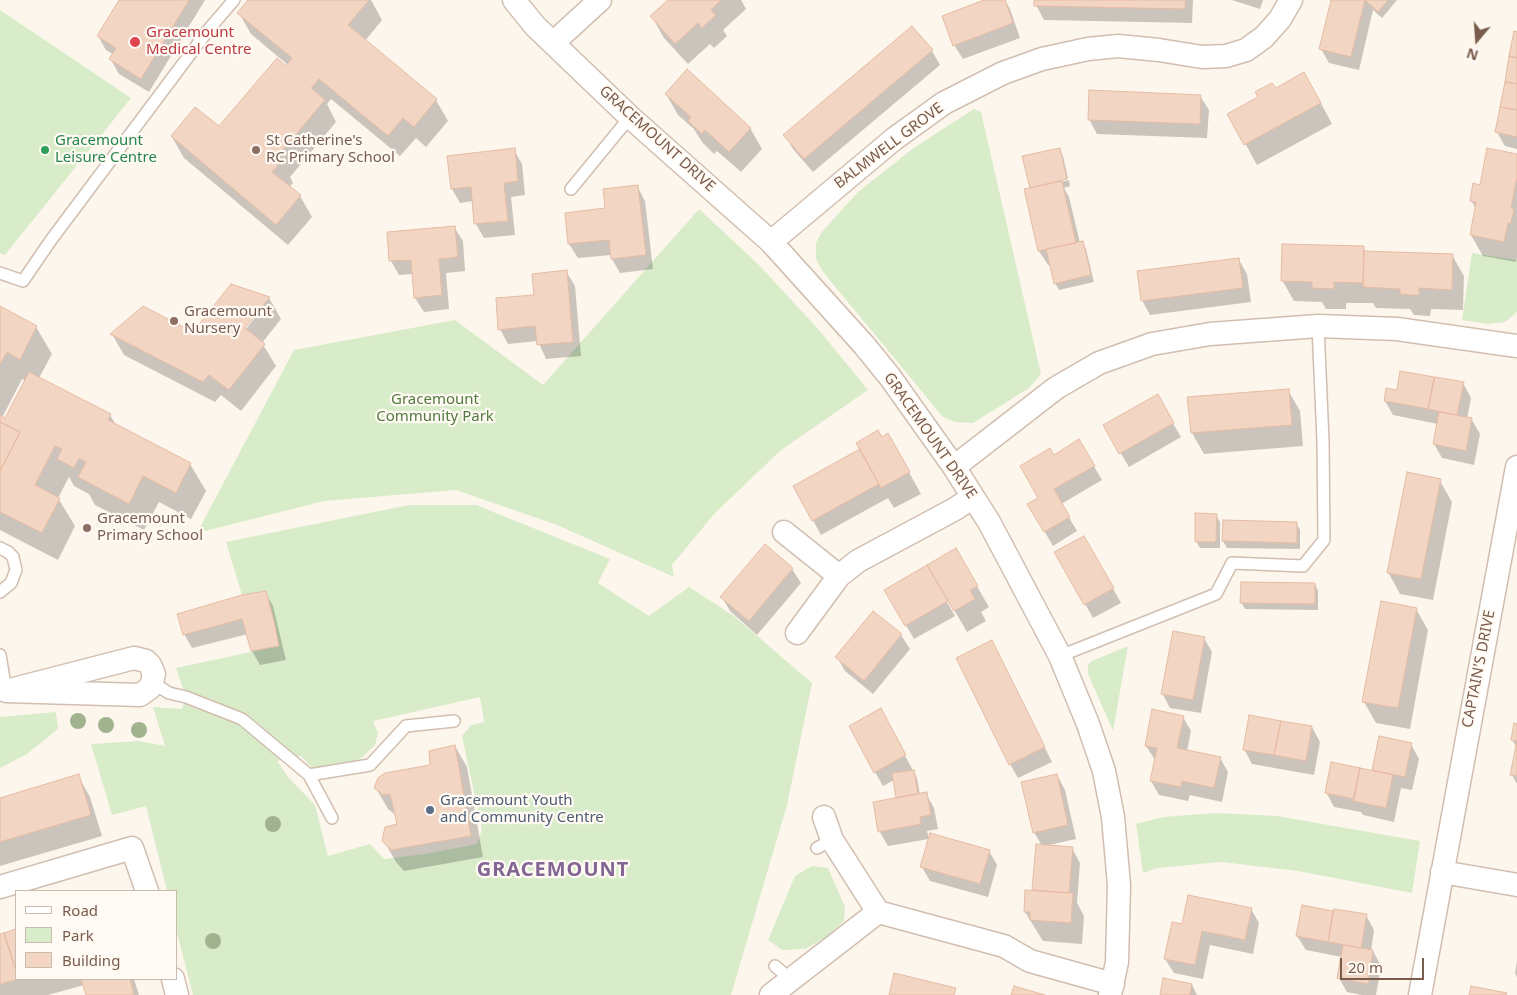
<!DOCTYPE html>
<style>
body{margin:0}
#map{position:relative;width:1517px;height:995px;overflow:hidden;background:#fdf6ec;font-family:"Noto Sans",sans-serif}
canvas{display:block}
.legend{position:absolute;left:15px;top:890px;width:162px;height:90px;box-sizing:border-box;background:#fffaf3;border:1px solid #cabbb1;margin:0;padding:6px 9px;list-style:none;font-size:15px;color:#7a5c4d}
.legend li{display:flex;align-items:center;gap:10px;height:25px}
.legend b{width:25px;border:1px solid #cabbb1}
.north{position:absolute;left:1452px;top:15px;width:50px;height:50px;-webkit-text-stroke:4px #fffaf3;paint-order:stroke;rotate:198deg;font-size:14px;font-weight:700;line-height:20px;text-align:center;color:#7a5c4d}
.north::after{content:'';display:block;margin:auto;width:18px;height:22px;background:#7a5c4d;clip-path:polygon(50% 0,100% 100%,50% 72%,0 100%)}
.scale{position:absolute;left:1340px;top:958px;width:84px;height:22px;box-sizing:border-box;border:2px solid #7a5c4d;border-top:0;padding-left:6px;font-size:15px;line-height:18px;white-space:nowrap;color:#7a5c4d;-webkit-text-stroke:4px #fffaf3;paint-order:stroke}
</style>
<div id="map">
<canvas width="1517" height="995"></canvas>
<ul class="legend">
<li><b style="height:6px;background:#fff"></b>Road</li>
<li><b style="height:14px;background:#d8ecc9"></b>Park</li>
<li><b style="height:14px;background:#f3d5c3"></b>Building</li>
</ul>
<div class="north">N</div>
<div class="scale">20 m</div>
</div>
<script>
const ctx = document.querySelector('canvas').getContext('2d');
ctx.lineJoin = 'round';
function fillPath(path, color) { ctx.fillStyle = color; ctx.fill(path, 'evenodd'); }
const poly = rows => new Path2D(rows.map(r => 'M' + r).join(''));
function stroke(path, color, width, dash) { ctx.strokeStyle = color; ctx.lineWidth = width; ctx.lineCap = dash ? 'butt' : 'round'; ctx.setLineDash(dash || []); ctx.stroke(path); }
function drawText(font, color, halo, rows, align = 'center') {
  ctx.font = font + ' "Noto Sans",sans-serif'; ctx.lineWidth = 4.5; ctx.setLineDash([]); ctx.textBaseline = 'middle'; ctx.strokeStyle = halo; ctx.fillStyle = color; for (const [text, x, y, turn = 0] of rows) {
    ctx.save(); ctx.translate(x, y); ctx.rotate((+turn || 0) * Math.PI / 180); ctx.textAlign = isNaN(turn) ? turn : align; if (halo) ctx.strokeText(text, 0, 0); ctx.fillText(text, 0, 0); ctx.restore();
  }
}
const green = poly([
 [0,10,131,98,5,255,0,253],
 [974,109,981,112,1041,374,1029,388,973,423,955,422,943,417,823,272,816,259,816,243,821,233,858,192,915,147],
 [699,209,758,264,819,330,868,390,781,450,715,513,672,565,674,577,557,525,456,490,324,501,197,533,294,350,455,320,543,385],
 [1472,253,1517,260,1517,312,1505,322,1488,324,1462,320],
 [409,505,476,505,610,559,598,583,649,616,689,587,734,616,812,683,787,805,731,995,193,995,176,929,176,891,167,891,146,806,112,815,91,744,139,741,165,746,153,707,182,709,186,697,176,668,279,646,274,621,266,591,242,595,226,542],
 [480,697,484,722,471,725,462,736,482,830,477,844,425,854,384,859,370,844,328,856,315,805,288,777,277,761,301,756,313,769,358,761,375,745,378,733,373,721],
 [1128,646,1113,731,1088,674,1088,665,1092,661],
 [56,712,58,729,27,754,0,768,0,717],
 [1216,813,1277,816,1420,841,1412,893,1298,871,1221,862,1157,868,1143,873,1136,824,1163,817],
 [812,866,828,868,845,907,844,921,828,936,805,949,782,950,768,940,795,876]
]);
const shadow = poly([
 [120,0,205,0,149,92,119,74,111,60,114,55,106,50,98,36],
 [249,0,371,0,382,20,365,41,436,100,448,121,426,147,416,138,400,156,331,99,327,104,336,122,290,177,293,183,289,187,300,196,312,217,288,245,184,158,172,137,219,128,288,65,251,34,239,13],
 [670,0,741,0,746,9,723,30,727,36,714,48,710,44,688,64,664,38,652,17],
 [988,0,1005,0,1010,9,1020,38,963,59,954,45],
 [1036,0,1193,0,1192,23,1044,20,1036,5],
 [1232,0,1263,0,1260,9],
 [1332,0,1397,0,1382,18,1373,10,1359,70,1329,63,1321,49],
 [1517,33,1517,149,1505,146,1497,132],
 [932,51,940,65,813,172,793,149,785,135],
 [1275,89,1316,94,1332,124,1257,165,1229,114],
 [666,94,750,128,762,149,741,172,717,151,714,154,702,142,694,129,678,115],
 [1200,96,1209,110,1207,138,1097,134,1089,119],
 [1059,149,1063,156,1068,178,1034,186,1041,187,1069,180,1070,186,1064,188,1069,197,1080,243,1082,242,1086,249,1094,282,1059,290,1055,283,1051,264,1048,265,1039,251,1026,190,1031,189],
 [514,150,522,164,525,195,511,197,515,235,484,238,476,224,473,201,460,203,452,189],
 [1517,155,1517,258,1516,262,1483,256,1471,235,1476,209,1471,200,1481,186],
 [637,186,645,201,653,269,620,273,612,259,611,255,578,258,569,244,566,214,607,210],
 [454,227,463,241,465,271,446,273,449,309,424,312,415,298,413,274,399,275,391,261,388,233],
 [1363,248,1366,252,1452,255,1464,276,1463,310,1431,309,1430,316,1414,315,1410,309,1376,308,1373,303,1346,303,1346,309,1326,309,1322,302,1294,301,1282,280],
 [1239,260,1247,274,1251,302,1150,315,1142,300],
 [566,271,575,286,581,356,546,359,538,341,508,344,500,329,536,296],
 [269,298,281,319,262,343,276,366,241,411,221,395,215,402,124,355,112,334,194,334],
 [258,310,261,310,242,334,240,333],
 [0,308,36,327,52,354,39,378,110,415,116,425,190,464,206,491,191,519,159,502,144,530,95,505,89,494,74,486,69,477,58,498,75,526,58,560,0,530],
 [22,379,26,381,6,420,2,418],
 [1401,372,1463,383,1471,398,1467,419,1472,420,1480,434,1474,465,1442,458,1434,444,1438,424,1393,415,1385,401,1398,391],
 [1288,390,1300,411,1303,446,1204,454,1192,433],
 [1157,396,1181,437,1129,467,1105,426],
 [882,438,900,456,921,494,894,508,888,498,821,535,794,486],
 [1079,441,1102,480,1061,504,1077,531,1053,546,1029,505,1040,498,1053,456],
 [1440,481,1452,502,1433,600,1400,594,1388,572],
 [1216,515,1220,522,1220,548,1200,548,1196,541],
 [1296,523,1300,530,1300,549,1227,548,1223,541],
 [1084,537,1121,603,1093,618,1056,553],
 [765,546,792,569,801,583,757,635,730,611,722,597],
 [956,550,989,607,981,612,986,621,967,632,949,601,947,602,955,616,914,639,886,591,932,576],
 [1315,584,1318,591,1318,610,1245,609,1241,602],
 [265,592,273,606,286,660,260,665,252,651,248,634,192,648,184,634],
 [1416,609,1428,630,1410,729,1376,723,1364,702],
 [874,612,901,635,910,649,873,694,845,671,837,657],
 [1204,638,1212,652,1201,713,1170,708,1162,693],
 [992,642,1052,762,1018,778,1010,764],
 [1183,717,1191,731,1187,751,1220,758,1228,772,1222,802,1190,795,1188,801,1159,795,1151,781,1155,760,1146,746],
 [888,724,917,778,920,795,926,794,934,808,938,829,927,831,929,839,888,846,880,832,898,799,894,780,883,786,875,772],
 [1517,725,1517,784,1512,775,1517,748,1512,740],
 [1312,727,1320,742,1314,775,1252,764,1244,749],
 [1380,738,1411,744,1419,759,1412,790,1401,788,1394,822,1363,815,1361,812,1334,807,1326,792,1373,772],
 [455,746,467,767,483,857,404,871,396,862,384,841,399,825,397,816,388,809,376,788,431,766],
 [1057,775,1065,790,1076,839,1045,846,1072,848,1080,863,1077,903,1084,916,1082,944,1043,941,1025,912,1033,891,1037,846,1042,846,1034,832],
 [78,776,90,797,102,836,0,866,0,799],
 [989,851,997,865,988,897,930,881,922,867],
 [1303,907,1334,913,1366,915,1374,930,1371,951,1373,951,1381,966,1376,995,1362,995,1347,992,1339,978,1342,957,1306,950,1297,936],
 [1251,909,1259,923,1253,954,1210,945,1203,979,1174,973,1165,959,1183,926],
 [16,931,16,979,134,979,139,995,87,995,84,985,48,995,0,995,0,935],
 [1517,961,1517,977,1515,973],
 [1192,985,1197,995,1161,995]
]);
const building = poly([
 [119,0,189,0,141,79,109,59,116,48,97,36,119,0],
 [248,0,369,0,348,25,437,99,414,127,403,118,388,136,319,79,311,88,325,100,277,157,282,161,272,172,301,195,276,225,171,136,195,107,219,126,277,58,286,66,292,58,237,13,248,0],
 [668,0,721,0,711,10,716,15,702,28,698,23,675,44,650,16,668,0],
 [984,0,1005,0,1013,23,953,46,942,16,984,0],
 [1034,0,1185,0,1185,9,1039,6,1034,6,1034,0],
 [1331,0,1365,0,1351,57,1319,49,1331,0],
 [1365,0,1388,0,1378,12,1365,0],
 [912,26,933,50,804,159,783,135,912,26],
 [1514,31,1517,32,1517,58,1509,56,1514,31],
 [1509,56,1517,58,1517,84,1505,82,1509,56],
 [687,69,751,128,729,152,705,130,702,134,688,121,691,117,665,94,687,69],
 [1304,72,1321,103,1244,145,1227,114,1258,97,1255,92,1266,86,1272,83,1276,88,1304,72],
 [1505,82,1517,84,1517,110,1500,107,1505,82],
 [1089,90,1201,95,1200,124,1088,120,1089,90],
 [1500,107,1517,110,1517,137,1495,132,1500,107],
 [515,148,518,181,504,183,508,221,474,224,471,187,451,189,447,156,515,148],
 [1060,148,1067,179,1030,188,1022,156,1060,148],
 [1487,148,1517,154,1517,177,1511,208,1514,209,1511,223,1508,223,1504,242,1470,235,1476,202,1470,201,1473,183,1480,185,1487,148],
 [1062,181,1076,243,1038,251,1024,189,1062,181],
 [638,185,646,255,611,259,609,240,568,244,565,213,605,208,603,189,638,185],
 [455,226,458,257,439,259,442,295,414,298,411,260,389,261,387,232,455,226],
 [1083,241,1091,275,1054,284,1046,249,1083,241],
 [1282,244,1364,246,1363,283,1334,282,1334,289,1312,288,1312,282,1281,281,1282,244],
 [1364,251,1453,254,1452,290,1419,288,1419,295,1412,295,1400,294,1400,289,1363,287,1364,251],
 [1239,258,1243,288,1141,301,1137,271,1239,258],
 [567,270,573,342,537,345,535,326,498,330,496,298,534,295,532,274,567,270],
 [231,284,270,297,245,328,265,344,229,390,209,375,203,382,110,334,143,306,193,332,231,284],
 [0,306,37,326,20,360,7,352,0,365,0,306],
 [1400,371,1434,377,1428,409,1384,401,1386,388,1397,390,1400,371],
 [29,372,111,414,108,420,191,463,176,493,143,476,129,504,78,477,86,462,79,458,74,468,57,459,62,449,55,446,35,485,60,498,42,533,0,512,0,471,20,432,0,422,0,415,5,418,29,372],
 [1435,377,1464,382,1457,415,1428,409,1435,377],
 [1289,389,1292,425,1191,433,1187,397,1289,389],
 [1158,394,1174,423,1119,454,1103,425,1158,394],
 [1439,412,1472,418,1466,451,1433,444,1439,412],
 [0,422,20,432,0,471,0,422],
 [878,430,882,437,888,433,910,472,881,488,856,443,878,430],
 [1079,439,1095,466,1054,489,1070,517,1044,532,1027,504,1038,498,1020,466,1050,448,1054,455,1079,439],
 [860,449,879,484,812,521,793,486,860,449],
 [1407,472,1441,479,1421,579,1387,573,1407,472],
 [1195,513,1217,514,1216,542,1195,542,1195,513],
 [1223,520,1297,522,1297,543,1222,541,1223,520],
 [1084,536,1114,588,1084,605,1054,552,1084,536],
 [765,544,793,568,749,621,720,597,765,544],
 [956,548,978,586,970,590,975,599,954,611,927,565,956,548],
 [927,565,948,601,905,626,884,590,927,565],
 [1241,582,1315,583,1315,604,1240,603,1241,582],
 [266,591,274,621,279,646,251,651,242,619,183,635,177,614,242,595,266,591],
 [1381,601,1417,608,1398,708,1362,702,1381,601],
 [873,611,902,634,864,681,835,657,873,611],
 [1173,631,1205,637,1193,700,1161,694,1173,631],
 [992,640,1045,747,1009,765,956,658,992,640],
 [881,708,906,755,874,773,849,726,881,708],
 [1152,709,1184,716,1177,748,1221,757,1214,788,1182,781,1181,787,1150,781,1157,748,1145,746,1152,709],
 [1249,715,1281,721,1274,755,1243,750,1249,715],
 [1281,721,1312,726,1306,761,1274,755,1281,721],
 [1514,723,1517,724,1517,776,1510,775,1517,741,1511,740,1514,723],
 [1379,736,1412,743,1405,777,1372,770,1379,736],
 [455,745,471,836,391,850,382,841,385,827,397,824,390,794,383,795,374,788,378,778,385,773,430,765,429,751,455,745],
 [1331,762,1360,768,1354,799,1325,793,1331,762],
 [1360,768,1393,775,1386,808,1353,801,1360,768],
 [914,770,918,794,896,798,892,773,914,770],
 [79,774,91,815,0,842,0,798,79,774],
 [1057,774,1068,825,1033,833,1021,782,1057,774],
 [927,792,931,815,920,817,921,824,878,832,873,802,927,792],
 [930,833,990,850,980,884,920,867,930,833],
 [1036,844,1073,847,1069,893,1032,890,1036,844],
 [1025,890,1073,893,1071,923,1030,920,1030,912,1024,912,1025,890],
 [1188,895,1252,908,1245,940,1202,931,1195,965,1164,959,1172,922,1182,924,1188,895],
 [1302,905,1333,911,1328,942,1296,936,1302,905],
 [1334,909,1367,914,1361,948,1328,942,1334,909],
 [16,929,16,971,4,933,16,929],
 [4,933,16,971,16,979,19,979,0,984,0,934,4,933],
 [1343,945,1373,950,1368,984,1337,978,1343,945],
 [894,973,956,988,954,995,889,995,894,973],
 [1163,978,1192,984,1190,995,1160,995,1163,978],
 [81,979,130,979,134,995,86,995,81,979],
 [1014,986,1045,995,1011,995,1014,986],
 [1471,986,1507,993,1506,995,1469,995,1471,986]
]);
const service = poly([
 [571,189,630,117],
 [0,273,23,281,51,240,209,29,234,0],
 [0,548,8,552,13,557,16,570,11,583,0,592],
 [0,655,6,691],
 [1060,656,1216,594,1232,563,1303,566,1324,540,1323,441,1318,326],
 [153,683,169,693,186,697,242,719,309,775,332,818],
 [309,775,370,765,406,726,454,721],
 [817,848,832,840],
 [775,966,790,979]
]);
const minor = poly([
 [514,0,535,26,630,117,771,242,864,345,890,377,954,467,989,522,1060,656,1088,724,1104,771,1113,817,1119,885,1117,962,1110,995],
 [553,43,600,0],
 [771,242,894,139,944,103,1003,73,1042,59,1088,49,1118,46,1159,50,1202,57,1226,56,1246,50,1264,37,1280,19,1291,0],
 [954,467,1056,388,1099,363,1152,344,1210,334,1318,326,1397,329,1517,346],
 [784,532,839,576],
 [797,633,839,576,858,561,955,509,973,497],
 [134,658,146,661,150,665,154,674,151,687,140,695,6,691,134,658],
 [1442,872,1517,885],
 [0,887,132,848,147,891],
 [878,912,1004,946,1030,961,1113,984],
 [173,979,177,995],
 [771,995,878,912,832,840,824,817],
 [1420,995,1517,467]
]);
const trees = [
 [78,721],
 [106,725],
 [139,730],
 [273,824],
 [213,941]
];
const markers = [
 [135,42,6,"#e0444e"],
 [45,150,5,"#2e9e5b"],
 [256,150,5,"#8d6e63"],
 [174,321,5,"#8d6e63"],
 [87,528,5,"#8d6e63"],
 [430,810,5,"#5c6f8a"]
];
const healthNames = [
 ["Gracemount",146,33],
 ["Medical Centre",146,50]
];
const streetNames = [
 ["GRACEMOUNT DRIVE",657,139,42],
 ["BALMWELL GROVE",889,146,-37],
 ["GRACEMOUNT DRIVE",930,436,55],
 ["CAPTAIN'S DRIVE",1479,669,-79]
];
const leisureNames = [
 ["Gracemount",55,141],
 ["Leisure Centre",55,158]
];
const educationNames = [
 ["St Catherine's",266,141],
 ["RC Primary School",266,158],
 ["Gracemount",184,312],
 ["Nursery",184,329],
 ["Gracemount",97,519],
 ["Primary School",97,536]
];
const parkNames = [
 ["Gracemount",435,400],
 ["Community Park",435,417]
];
const serviceNames = [
 ["Gracemount Youth",440,801],
 ["and Community Centre",440,818]
];
const districtNames = [
 ["GRACEMOUNT",553,870]
];
fillPath(green, '#d8ecc9');
fillPath(shadow, '#0003');
fillPath(building, '#f3d5c3');
stroke(building, '#e6bba3', 1);
stroke(service, '#d1beb0', 14);
stroke(minor, '#d1beb0', 25);
stroke(service, '#fff', 11);
stroke(minor, '#fff', 22);
ctx.fillStyle = '#a0b28e';
for (const [x, y] of trees) { ctx.beginPath(); ctx.arc(x, y, 8, 0, 2 * Math.PI); ctx.fill(); }
for (const [x, y, r, color] of markers) { const dot = new Path2D(); dot.arc(x, y, r, 0, 2 * Math.PI); ctx.fillStyle = color; ctx.fill(dot); stroke(dot, '#fffaf3', 2); }
drawText('15px', '#be3a42', '#fffaf3', healthNames, 'left');
drawText('15px', '#7a5c4d', '#fffaf3', streetNames);
drawText('15px', '#27864d', '#fffaf3', leisureNames, 'left');
drawText('15px', '#785e54', '#fffaf3', educationNames, 'left');
drawText('15px', '#537a41', '#fffaf3', parkNames);
drawText('15px', '#4e5e75', '#fffaf3', serviceNames, 'left');
ctx.letterSpacing = '1px';
drawText('bold 20px', '#846695', '#fffaf3', districtNames);
ctx.letterSpacing = '0px';
</script>
